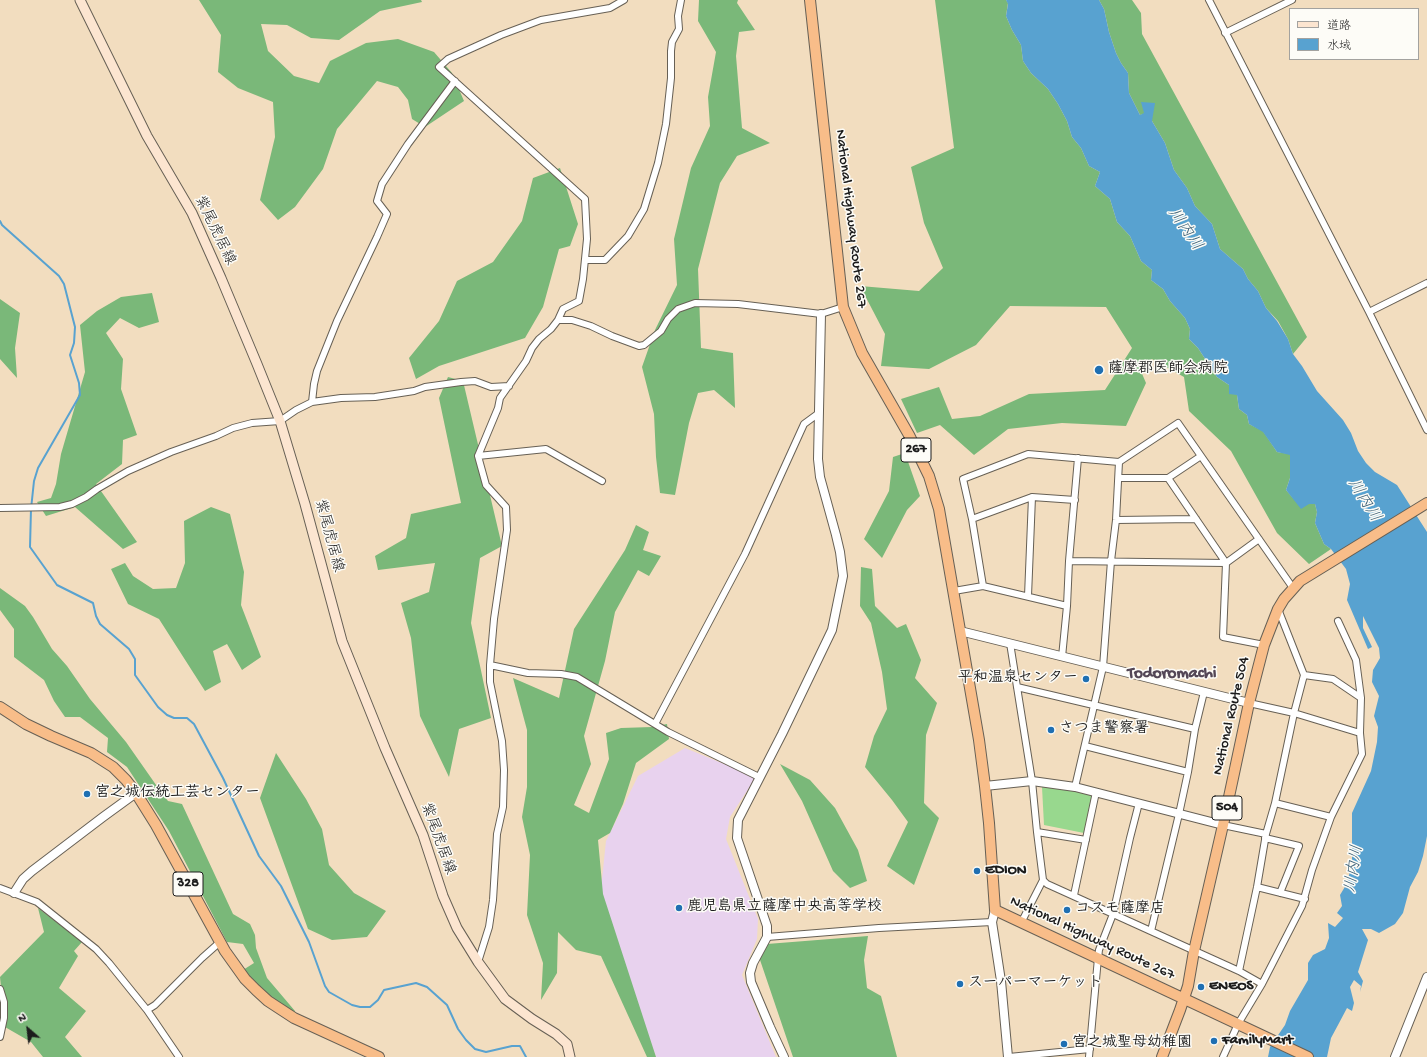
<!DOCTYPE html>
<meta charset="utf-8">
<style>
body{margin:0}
#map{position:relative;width:1427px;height:1057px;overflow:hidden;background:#f2ddbf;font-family:"Gochi Hand","Klee One",sans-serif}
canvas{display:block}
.legend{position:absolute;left:1289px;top:8px;width:130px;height:52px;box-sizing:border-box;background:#fdfcf7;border:1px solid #a3a29f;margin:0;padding:5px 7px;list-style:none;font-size:12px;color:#1c1c1c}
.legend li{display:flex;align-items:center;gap:8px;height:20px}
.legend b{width:20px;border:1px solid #a3a29f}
.north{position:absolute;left:8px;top:1009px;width:40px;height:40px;-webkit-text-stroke:3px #fdfcf7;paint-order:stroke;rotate:332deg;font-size:11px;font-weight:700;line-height:16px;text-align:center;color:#1c1c1c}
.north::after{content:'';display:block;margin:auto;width:14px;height:18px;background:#1c1c1c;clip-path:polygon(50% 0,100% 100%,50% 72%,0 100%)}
</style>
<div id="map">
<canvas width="1427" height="1057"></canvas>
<ul class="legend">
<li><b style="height:5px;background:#fce5d0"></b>道路</li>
<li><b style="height:11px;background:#58a2d0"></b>水域</li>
</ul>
<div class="north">N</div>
</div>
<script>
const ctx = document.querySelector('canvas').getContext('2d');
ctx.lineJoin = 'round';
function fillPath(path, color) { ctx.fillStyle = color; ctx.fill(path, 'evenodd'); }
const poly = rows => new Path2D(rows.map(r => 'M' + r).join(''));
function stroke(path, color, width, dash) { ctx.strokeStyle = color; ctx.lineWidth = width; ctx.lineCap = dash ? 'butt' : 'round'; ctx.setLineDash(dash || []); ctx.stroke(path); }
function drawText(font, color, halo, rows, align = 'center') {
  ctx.font = font + ' "Gochi Hand","Klee One",sans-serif'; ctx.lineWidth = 3; ctx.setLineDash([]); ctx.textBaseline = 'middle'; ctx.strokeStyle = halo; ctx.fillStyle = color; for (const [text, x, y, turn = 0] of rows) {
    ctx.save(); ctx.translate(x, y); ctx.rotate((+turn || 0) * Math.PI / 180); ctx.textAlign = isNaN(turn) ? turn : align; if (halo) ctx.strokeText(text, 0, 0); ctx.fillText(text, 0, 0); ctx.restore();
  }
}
const built = poly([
 [685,748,756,777,730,817,726,839,758,919,757,939,742,975,776,1057,656,1057,600,898,606,841,638,776]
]);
const green = poly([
 [1042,787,1076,790,1093,795,1084,833,1044,825]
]);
const forest = poly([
 [199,0,421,0,422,2,380,11,339,40,311,38,287,25,261,24,268,51,294,76,319,83,330,61,366,43,398,39,434,52,452,73,464,101,425,127,412,119,408,100,398,87,377,81,337,129,323,169,295,207,278,220,260,200,275,137,273,102,238,88,218,72,221,35],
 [699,0,738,0,737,3,755,30,739,32,736,56,742,128,770,143,737,156,720,183,698,269,701,348,733,353,735,408,714,390,698,393,689,423,675,495,660,493,656,457,654,414,642,367,655,330,677,285,674,239,691,168,710,126,708,97,716,52,698,21],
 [935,0,1006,0,1008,3,1006,16,1012,30,1021,45,1023,61,1031,73,1048,89,1058,104,1067,121,1072,137,1081,148,1089,166,1100,172,1095,186,1110,199,1117,222,1130,236,1141,261,1152,270,1151,280,1163,289,1170,301,1185,318,1190,329,1189,339,1198,348,1217,377,1229,385,1237,395,1239,409,1247,415,1249,424,1263,431,1277,452,1290,454,1290,478,1286,490,1293,498,1309,504,1315,504,1317,512,1315,523,1324,544,1331,549,1309,564,1277,533,1231,451,1189,411,1184,377,1152,359,1140,369,1146,383,1126,426,1062,423,1008,429,974,455,940,425,917,433,901,399,939,387,952,419,980,416,1029,394,1105,390,1132,348,1106,307,1010,306,976,345,929,369,881,366,885,334,860,286,919,291,943,268,924,223,911,167,954,148],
 [1099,0,1132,0,1141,13,1142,34,1307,337,1293,354,1288,339,1278,321,1266,308,1258,291,1248,279,1243,269,1220,249,1212,224,1195,206,1187,188,1174,170,1165,143,1152,121,1144,114,1140,115,1129,93,1128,73,1121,63,1116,53,1109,32,1104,9],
 [560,168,578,224,570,246,559,249,543,307,525,338,439,366,416,379,409,358,439,321,457,281,493,262,522,221,533,178],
 [152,293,159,322,139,328,120,318,106,333,123,359,121,389,137,435,123,440,122,464,96,484,137,542,123,549,75,507,46,516,37,502,51,498,56,484,61,454,85,372,80,325,97,311,121,297],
 [0,299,20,313,15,348,17,378,0,359],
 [448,377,463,381,502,546,480,558,471,623,491,718,459,729,449,777,420,716,411,638,401,603,429,592,435,563,378,570,375,556,406,538,411,514,461,503,439,398],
 [905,453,920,496,907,510,882,558,864,539,889,491,893,457],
 [211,507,230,514,244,572,241,605,261,657,242,670,227,644,213,651,221,682,205,691,159,619,128,604,111,569,125,563,133,576,153,589,176,588,185,563,184,521],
 [636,525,649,532,643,550,661,556,649,576,638,570,615,612,605,661,584,736,591,764,574,805,589,813,609,759,606,733,621,728,652,727,667,724,669,739,636,763,623,804,610,833,598,840,603,894,656,1057,647,1057,601,956,576,950,558,932,557,973,541,1000,543,963,527,915,530,855,522,817,527,787,527,730,513,678,559,698,574,629,625,550],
 [861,567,872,569,875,606,897,628,906,624,921,660,915,678,937,703,926,735,924,803,939,818,914,885,887,866,908,822,892,800,865,767,874,736,887,709,882,672,871,623,860,606],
 [0,588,25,606,33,617,52,649,67,666,90,699,126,742,161,792,168,801,182,804,233,914,250,924,255,935,256,948,267,978,295,1011,294,1013,276,1002,255,983,243,970,254,963,243,944,227,942,169,831,127,767,107,752,108,738,80,717,65,717,54,701,44,680,14,657,14,629,0,610],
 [276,753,306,799,322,829,329,865,354,893,386,911,367,937,332,940,308,929,260,798],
 [780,764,810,780,835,808,858,850,867,881,850,888,833,871,802,801],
 [38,908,82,942,74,951,78,956,59,988,86,1011,65,1037,82,1057,43,1057,31,1042,5,1027,0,977,44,932],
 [868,936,864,960,867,988,881,996,897,1057,793,1057,759,957,767,944]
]);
const water = poly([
 [1006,0,1099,0,1104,9,1109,32,1116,53,1121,63,1128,73,1129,93,1140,115,1144,113,1141,102,1155,103,1152,121,1165,143,1174,170,1187,188,1195,206,1212,224,1220,249,1243,269,1248,279,1258,291,1266,308,1277,321,1288,339,1293,354,1302,366,1317,391,1343,420,1351,433,1358,451,1366,463,1375,472,1397,485,1427,532,1427,836,1423,856,1418,872,1410,887,1403,913,1395,924,1379,933,1371,929,1362,929,1368,940,1358,972,1363,981,1360,992,1361,986,1354,980,1350,987,1354,1003,1352,1011,1347,1008,1338,1025,1331,1038,1327,1057,1268,1057,1270,1047,1285,1025,1290,1011,1308,980,1308,963,1313,955,1325,949,1329,938,1328,923,1335,927,1343,918,1337,913,1342,906,1340,895,1346,885,1352,865,1352,813,1371,771,1377,742,1378,727,1374,716,1379,696,1372,682,1373,670,1380,658,1379,648,1363,616,1363,628,1372,647,1368,649,1347,600,1350,584,1346,569,1331,549,1324,544,1315,523,1317,512,1315,504,1309,504,1301,509,1286,490,1290,478,1290,455,1277,452,1263,432,1249,424,1247,415,1239,409,1237,395,1229,394,1229,385,1217,377,1198,348,1189,339,1190,329,1185,318,1170,301,1163,289,1151,280,1152,270,1141,261,1130,236,1117,222,1110,199,1095,186,1100,172,1089,166,1081,148,1072,137,1067,121,1058,104,1048,89,1031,73,1023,61,1021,45,1012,30,1006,16,1008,4]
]);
const stream = poly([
 [0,221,2,225,59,276,64,284,75,327,74,343,70,355,79,383,80,395,38,468,34,481,31,509,30,547,57,585,93,603,96,616,100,624,129,649,135,659,135,675,158,707,167,715,174,718,187,718,194,724,223,778,259,856,281,886,309,942,325,986,329,992,352,1005,360,1007,370,1007,378,1000,384,990,416,983,427,987,447,1005,458,1029,466,1040,475,1049,486,1052,512,1046,520,1046,526,1057]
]);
const minor = poly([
 [1209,0,1369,312,1427,430],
 [1225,33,1292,0],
 [585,260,605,260,628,236,644,209,658,163,666,124,671,78,671,51,672,42,679,29,678,16,681,0],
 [1369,312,1427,283],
 [558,320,563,309,579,301,583,279,587,239,585,199,439,67,448,59,501,35,541,20,610,8,624,0],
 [312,402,314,384,317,371,337,321,377,237,387,214,377,201,382,184,408,144,455,81],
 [478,456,546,449,602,481],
 [1119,478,1168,478,1201,456],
 [1168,478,1226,563,1223,637,1264,645],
 [0,508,60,507,72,504,86,497,97,489,128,471,171,452,216,436,233,428,252,423,280,421,296,410,312,402,341,398,375,397,414,391,425,387,461,382,475,381,491,387,509,386],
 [972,519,1032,497,1075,500],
 [1116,520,1196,519],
 [1069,561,1226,563,1259,539],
 [983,586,972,519,963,479,1028,454,1119,462,1178,423,1293,588],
 [954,591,983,586,1067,606],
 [1028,596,1032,497],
 [1338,621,1356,660,1361,698],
 [1010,643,1032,781,1037,832,1043,880,1047,884,1239,971,1262,984],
 [1062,657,1067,606,1069,561,1078,458],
 [490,665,528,673,561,674,577,677,668,732,759,777],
 [1304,675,1333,679,1361,698,1360,733],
 [1017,687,1195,729],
 [655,724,745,554,804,424,819,413],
 [1085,746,1188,772],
 [1075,787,1103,667,1111,561,1116,520,1119,462],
 [1275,803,1331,817],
 [1223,825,1266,834],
 [1037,832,1086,840],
 [1265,838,1299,846,1280,893],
 [1257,887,1305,899],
 [0,888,37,902,96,949,109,963,147,1010,179,1057],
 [1074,895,1096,792],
 [1021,923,1043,880],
 [1151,931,1179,814,1188,772,1195,729,1204,692],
 [767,937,879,928,992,922],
 [478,962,489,927,493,900,497,834,503,807,504,770,502,741,490,682,490,665,494,619,507,530,506,507,486,485,478,456,498,408,500,398,526,361,532,348,539,339,551,329,558,320,572,320,591,326,612,336,639,346,644,345,661,331,668,319,678,309,695,303,738,304,821,314,843,307],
 [1239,971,1257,887,1266,834,1275,803,1294,713,1304,675,1278,609],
 [0,989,4,1002,4,1018,0,1037],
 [147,1010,155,1005,202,958,220,942],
 [1009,1057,1090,1049],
 [1089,1057,1098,958,1099,950,1113,914,1130,838,1139,803],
 [1223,1057,1238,1024,1262,984,1302,906,1312,870,1331,817,1362,754,1360,733,1294,713,1249,703]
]);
const tertiary = poly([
 [960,631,1249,703],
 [985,786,1032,781,1075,787,1223,825],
 [14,893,23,879,32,871,103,817,136,793],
 [995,910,992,922,1001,981,1008,1057],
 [784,1057,770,1027,751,982,750,973,753,963,767,937,767,926,737,838,738,820,782,734,832,630,843,576,840,552,836,535,820,477,818,459,821,314],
 [1395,1057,1427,977]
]);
const secondary = poly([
 [80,0,147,136,192,213,221,278,257,364,280,421,305,504,342,641,385,748,423,835,443,896,457,928,478,962,505,999,532,1019,556,1034,567,1044,570,1057]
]);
const trunk = poly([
 [810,0,843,307,862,353,909,435,929,476,939,509,979,740,985,786,989,823,995,910,1308,1057],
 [0,707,26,724,51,736,91,753,113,767,126,780,136,793,156,825,225,951,245,979,256,990,268,1001,294,1018,379,1057],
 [1162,1057,1180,1010,1188,986,1194,951,1223,825,1249,703,1264,645,1278,609,1284,599,1300,581,1427,503]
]);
const markers = [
 [1099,370,5,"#1f6fb2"],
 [1086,679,4,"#1f6fb2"],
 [1051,730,4,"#1f6fb2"],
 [87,794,4,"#1f6fb2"],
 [977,871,4,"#1f6fb2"],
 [679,908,4,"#1f6fb2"],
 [1067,910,4,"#1f6fb2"],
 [960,984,4,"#1f6fb2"],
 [1201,987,4,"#1f6fb2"],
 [1214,1041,4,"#1f6fb2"],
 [1064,1044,4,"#1f6fb2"]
];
const shields = [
 [916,450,30],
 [1227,808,30],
 [188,884,30]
];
const shieldNames = [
 ["267",916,450],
 ["504",1227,808],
 ["328",188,884]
];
const streetNames = [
 ["National Highway Route 267",850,219,83],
 ["紫尾虎居線",214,231,64],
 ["紫尾虎居線",328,536,75],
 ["National Route 504",1232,716,-77],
 ["紫尾虎居線",437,839,70],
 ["National Highway Route 267",1092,939,25]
];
const poiNames = [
 ["薩摩郡医師会病院",1108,370],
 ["平和温泉センター",1078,679,"right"],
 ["さつま警察署",1059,730],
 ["宮之城伝統工芸センター",95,794],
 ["EDION",985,871],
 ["鹿児島県立薩摩中央高等学校",687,908],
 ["コスモ薩摩店",1075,910],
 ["スーパーマーケット",968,984],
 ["ENEOS",1209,987],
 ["FamilyMart",1222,1041],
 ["宮之城聖母幼稚園",1072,1044]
];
const waterNames = [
 ["川内川",1184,230,55],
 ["川内川",1363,501,58],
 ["川内川",1355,869,-81]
];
const quarterNames = [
 ["Todoromachi",1172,674]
];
fillPath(built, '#e8d2ee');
fillPath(green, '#98d88e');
fillPath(forest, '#7ab879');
fillPath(water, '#58a2d0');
stroke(stream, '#58a2d0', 2);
stroke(minor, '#676055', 8);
stroke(tertiary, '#676055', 10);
stroke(secondary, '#676055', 11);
stroke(trunk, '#676055', 12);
stroke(minor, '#fff', 6);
stroke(tertiary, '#fff', 8);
stroke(secondary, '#fce5d0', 9);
stroke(trunk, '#f8bd89', 10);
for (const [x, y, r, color] of markers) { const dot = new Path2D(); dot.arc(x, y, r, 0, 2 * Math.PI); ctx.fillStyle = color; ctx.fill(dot); stroke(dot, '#fdfcf7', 1.5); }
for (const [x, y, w] of shields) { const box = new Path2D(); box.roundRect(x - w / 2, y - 12, w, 24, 3); ctx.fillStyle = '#fdfcf7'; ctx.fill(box); stroke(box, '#1c1c1c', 1); }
drawText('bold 14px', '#1c1c1c', null, shieldNames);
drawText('15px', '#1c1c1c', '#fdfcf7', streetNames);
drawText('bold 15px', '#1c1c1c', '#fdfcf7', poiNames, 'left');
drawText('italic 16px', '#3a5f76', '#fdfcf7', waterNames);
drawText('bold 17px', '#544756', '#fdfcf7', quarterNames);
</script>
